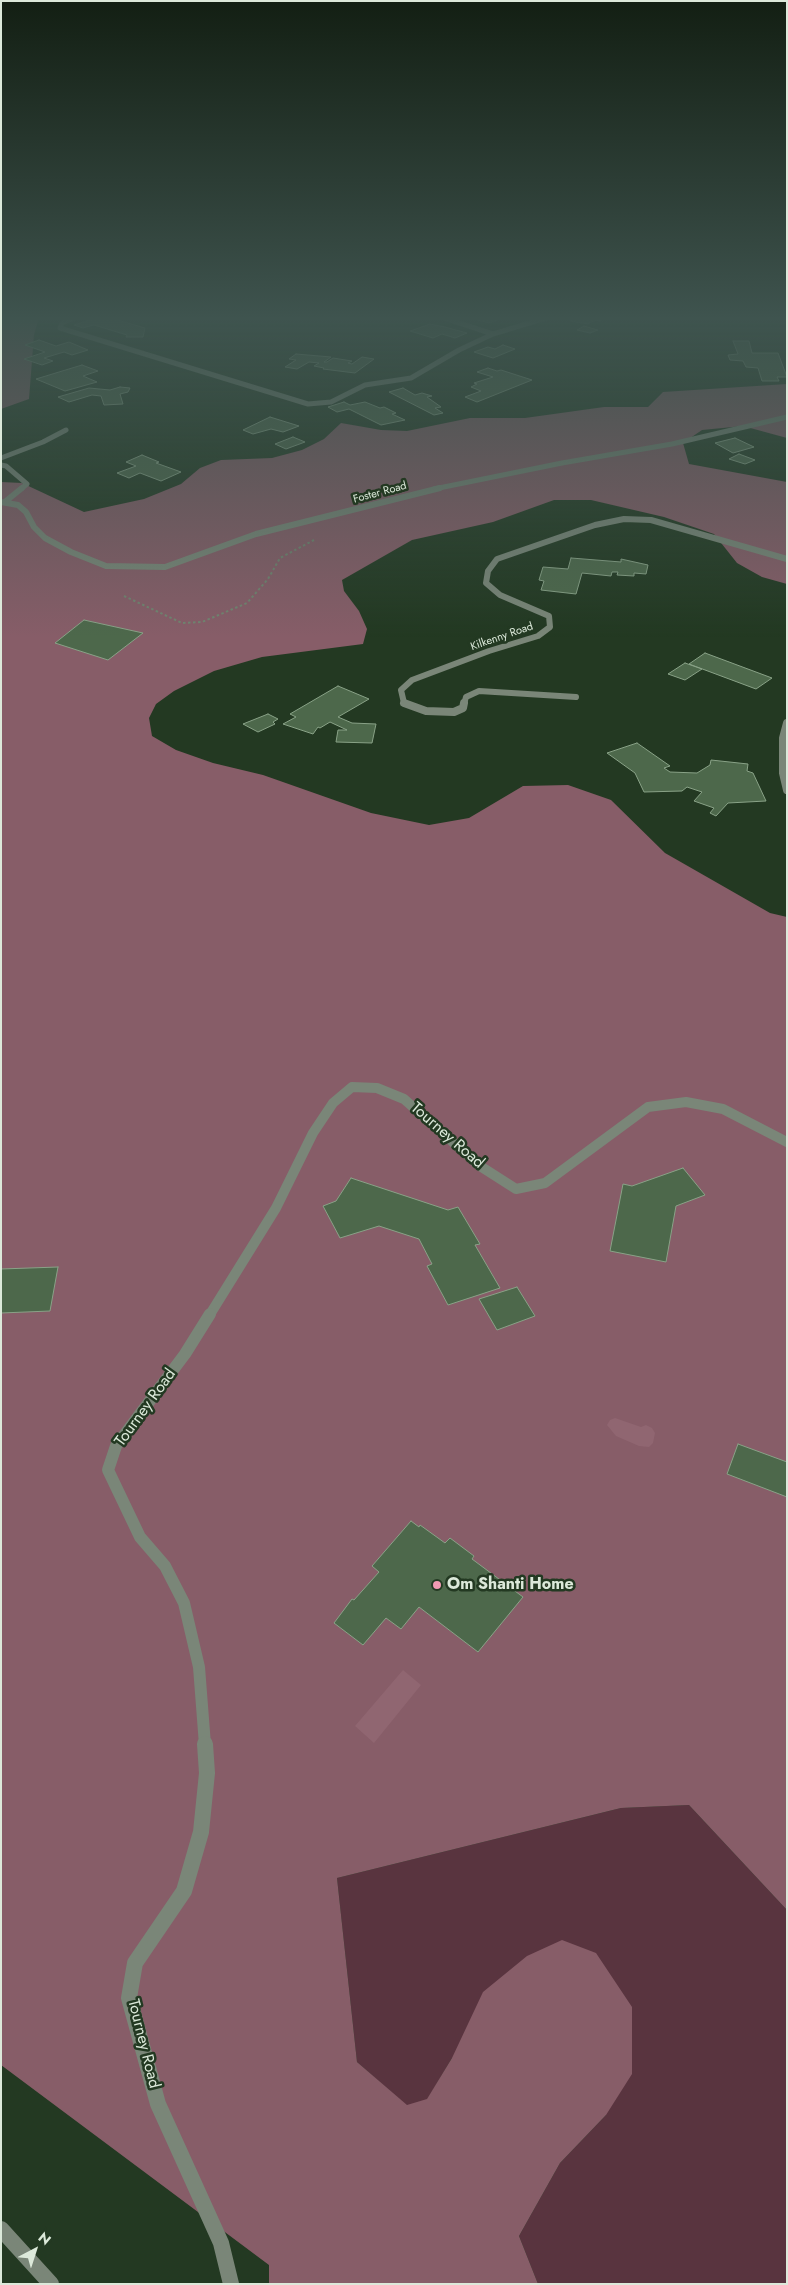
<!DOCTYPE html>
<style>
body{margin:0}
#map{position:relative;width:788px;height:2285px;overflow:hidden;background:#233922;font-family:Jost,sans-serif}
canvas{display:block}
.frame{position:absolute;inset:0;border:2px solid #dce9da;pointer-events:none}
.north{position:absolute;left:10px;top:2225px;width:50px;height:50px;-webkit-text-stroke:4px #233922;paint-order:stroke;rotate:40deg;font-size:14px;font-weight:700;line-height:20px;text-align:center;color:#dce9da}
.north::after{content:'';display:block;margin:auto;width:18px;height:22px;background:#dce9da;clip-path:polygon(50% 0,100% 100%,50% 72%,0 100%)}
</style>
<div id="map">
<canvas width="788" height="2285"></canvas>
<div class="frame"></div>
<div class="north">N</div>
</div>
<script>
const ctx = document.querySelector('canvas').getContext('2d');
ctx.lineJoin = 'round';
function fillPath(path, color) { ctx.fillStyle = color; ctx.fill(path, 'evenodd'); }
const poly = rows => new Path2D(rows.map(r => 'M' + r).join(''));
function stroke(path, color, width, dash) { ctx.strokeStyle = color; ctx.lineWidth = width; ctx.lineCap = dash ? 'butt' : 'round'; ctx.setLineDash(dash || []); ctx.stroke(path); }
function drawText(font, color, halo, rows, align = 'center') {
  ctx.font = font + ' Jost,sans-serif'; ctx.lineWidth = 5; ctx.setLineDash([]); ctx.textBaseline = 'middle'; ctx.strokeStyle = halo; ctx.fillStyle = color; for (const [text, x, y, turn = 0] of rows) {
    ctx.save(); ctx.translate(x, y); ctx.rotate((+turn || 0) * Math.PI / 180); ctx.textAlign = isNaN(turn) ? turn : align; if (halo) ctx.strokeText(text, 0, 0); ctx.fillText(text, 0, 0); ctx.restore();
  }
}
const green = poly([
 [689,1805,787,1910,787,2284,538,2284,519,2236,560,2163,606,2115,452,2058,427,2100,407,2106,357,2062,337,1878,621,1808]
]);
const forest = poly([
 [1,318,39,318,34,335,29,399,1,409],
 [787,384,787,438,743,426,702,430,683,443,689,464,787,482,787,584,762,577,737,563,714,534,664,517,591,500,554,500,493,522,412,540,342,580,344,591,359,611,367,629,363,644,262,657,214,671,174,691,156,704,149,718,152,736,176,750,213,763,263,775,371,813,429,825,469,818,523,786,568,785,611,800,665,853,770,913,787,917,787,1910,689,1805,621,1808,337,1878,357,2062,407,2105,427,2099,452,2058,483,1992,527,1956,562,1940,596,1953,632,2007,632,2074,606,2115,560,2163,519,2236,538,2284,269,2284,269,2265,1,2065,1,482,22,483,84,512,144,499,181,484,200,468,221,460,272,458,302,450,324,439,341,423,381,430,407,431,470,418,525,418,604,407,648,407,663,392]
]);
const water = poly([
 [615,1418,641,1427,646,1425,652,1428,655,1433,653,1443,649,1447,639,1446,616,1436,607,1425,610,1420],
 [403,1670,421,1685,374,1743,355,1726]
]);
const building = poly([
 [97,318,111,318,145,328,143,337,126,337,127,335,94,325,83,328,74,325,97,318],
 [471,318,503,318,489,323,471,318],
 [576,318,605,318,600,321,595,320,588,324,570,321,576,318],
 [430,324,445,327,467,333,455,338,442,334,433,338,410,331,430,324],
 [584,326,598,330,590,333,577,330,584,326],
 [39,340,56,346,69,342,88,350,72,355,64,352,44,358,53,361,42,365,24,359,45,352,25,345,39,340],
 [733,341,749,341,752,353,778,353,787,377,777,377,779,381,762,381,758,368,746,367,743,361,730,360,728,355,738,354,733,341],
 [503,345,515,349,493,358,474,352,488,347,495,349,503,345],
 [296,354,331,357,324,362,327,362,333,358,352,361,348,363,352,364,362,357,374,359,355,373,323,369,324,368,314,366,319,363,309,362,297,369,285,367,296,360,289,359,296,354],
 [82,365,98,371,83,376,97,382,65,391,36,379,82,365],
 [488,368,497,371,501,370,532,380,477,402,465,397,481,391,471,387,477,384,474,383,493,377,477,372,488,368],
 [120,387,130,388,128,392,120,394,123,404,104,405,101,396,92,395,69,402,58,397,89,388,110,390,120,387],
 [403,388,415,395,422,393,432,396,427,397,441,407,435,408,443,413,434,415,389,392,403,388],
 [344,402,350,405,365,402,380,408,384,407,396,413,392,414,405,420,381,425,349,409,337,412,328,407,344,402],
 [270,417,299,426,283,432,271,429,253,434,243,430,270,417],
 [293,437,305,442,286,449,275,444,293,437],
 [735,438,754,447,733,453,715,443,735,438],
 [739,454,755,460,745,464,729,459,739,454],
 [142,455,159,462,156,463,181,472,161,481,140,473,129,478,117,473,136,466,126,462,142,455],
 [571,558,621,562,621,559,648,565,646,574,634,573,634,576,617,575,618,572,612,572,611,576,582,573,576,594,541,590,544,581,539,580,543,567,568,569,571,558],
 [84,620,143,633,108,660,55,643,84,620],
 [705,653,772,678,756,689,689,664,705,653],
 [685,663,702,669,685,680,668,674,685,663],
 [338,686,369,699,338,717,352,723,376,724,372,743,336,742,338,730,347,730,330,722,320,728,318,727,313,734,283,724,296,717,290,714,338,686],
 [268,714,278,719,273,722,275,724,258,732,243,724,268,714],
 [637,743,670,766,664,768,670,772,697,773,710,765,711,760,748,764,747,771,753,773,766,801,728,803,716,816,710,813,714,808,694,801,702,792,687,787,682,791,644,792,635,773,607,753,637,743],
 [683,1168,705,1195,676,1206,666,1262,610,1251,623,1184,632,1186,683,1168],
 [351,1178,448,1210,458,1207,480,1244,475,1245,500,1288,448,1305,427,1266,432,1264,419,1239,379,1226,340,1238,323,1206,336,1201,351,1178],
 [58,1267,50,1311,1,1313,1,1269,58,1267],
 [517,1287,535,1316,497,1330,479,1299,517,1287],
 [738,1444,787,1462,787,1497,727,1474,738,1444],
 [411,1521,419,1527,420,1525,445,1543,450,1538,474,1556,472,1559,523,1597,478,1652,419,1607,401,1629,386,1618,363,1645,334,1623,352,1599,354,1600,379,1572,372,1566,411,1521]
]);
const path = poly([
 [124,596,182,623,202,622,247,603,268,579,280,558,314,540]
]);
const minorFar5 = poly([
 [74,318,62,323,60,328,308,404,331,402,365,385,411,378,459,350,493,334,546,318],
 [444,318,493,334],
 [1,458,43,442,66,430],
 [1,465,6,466,27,484,21,489],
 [434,489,562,463,672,444,787,417]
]);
const minorFar4 = poly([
 [6,501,22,488],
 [1,502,18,505,26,512,34,527,45,538,71,552,106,566,165,567,256,534,440,488],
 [406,704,404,703,401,690,412,680,489,651,538,636,550,627,549,616,500,595,486,583,488,571,497,559,595,525,624,519,651,520,787,559],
 [464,704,466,697,479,691,576,697]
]);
const minorFar3 = poly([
 [404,703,426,711,454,712,463,708,464,703],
 [787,723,783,738,783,773,787,790]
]);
const minorFar2 = poly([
 [209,1316,276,1208,313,1133,333,1103,352,1087,377,1088,404,1099,480,1166,516,1189,545,1183,648,1107,686,1102,723,1109,787,1142]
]);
const minorFar1 = poly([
 [205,1745,199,1667,184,1603,165,1566,140,1537,108,1470,116,1446,185,1354,210,1314]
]);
const minor = poly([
 [205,1744,207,1773,201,1832,184,1891,135,1963,129,1998,158,2104,221,2243,231,2284],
 [1,2229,51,2284]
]);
const markers = [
 [437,1585,5,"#f19ab2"]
];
const farStreetnames = [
 ["Foster Road",380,493,-15],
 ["Kilkenny Road",502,637,-19]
];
const nearStreetnames = [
 ["Tourney Road",447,1136,41],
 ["Tourney Road",146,1408,-54],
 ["Tourney Road",143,2044,76]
];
const nearPoinames = [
 ["Om Shanti Home",447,1585]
];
fillPath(green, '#59343f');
fillPath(forest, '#875d68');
fillPath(water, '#906671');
fillPath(building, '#4d684b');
stroke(building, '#89a287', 1);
stroke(path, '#728470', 2, [2.5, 2.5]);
stroke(minorFar5, '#7a8678', 5);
stroke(minorFar4, '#7a8678', 6);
stroke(minorFar3, '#7a8678', 8);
stroke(minorFar2, '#7a8678', 10);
stroke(minorFar1, '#7a8678', 12);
stroke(minor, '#7a8678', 16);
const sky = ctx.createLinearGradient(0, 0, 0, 638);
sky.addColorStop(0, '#131f13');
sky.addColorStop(0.5, '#3f544f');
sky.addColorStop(1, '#3f544f00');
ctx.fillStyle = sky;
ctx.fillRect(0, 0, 788, 638);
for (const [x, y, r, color] of markers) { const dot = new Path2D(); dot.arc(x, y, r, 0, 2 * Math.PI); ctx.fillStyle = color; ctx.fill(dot); stroke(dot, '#233922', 2); }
drawText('11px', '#dce9da', '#233922', farStreetnames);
drawText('16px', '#dce9da', '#233922', nearStreetnames);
drawText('bold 16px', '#dce9da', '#233922', nearPoinames, 'left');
</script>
